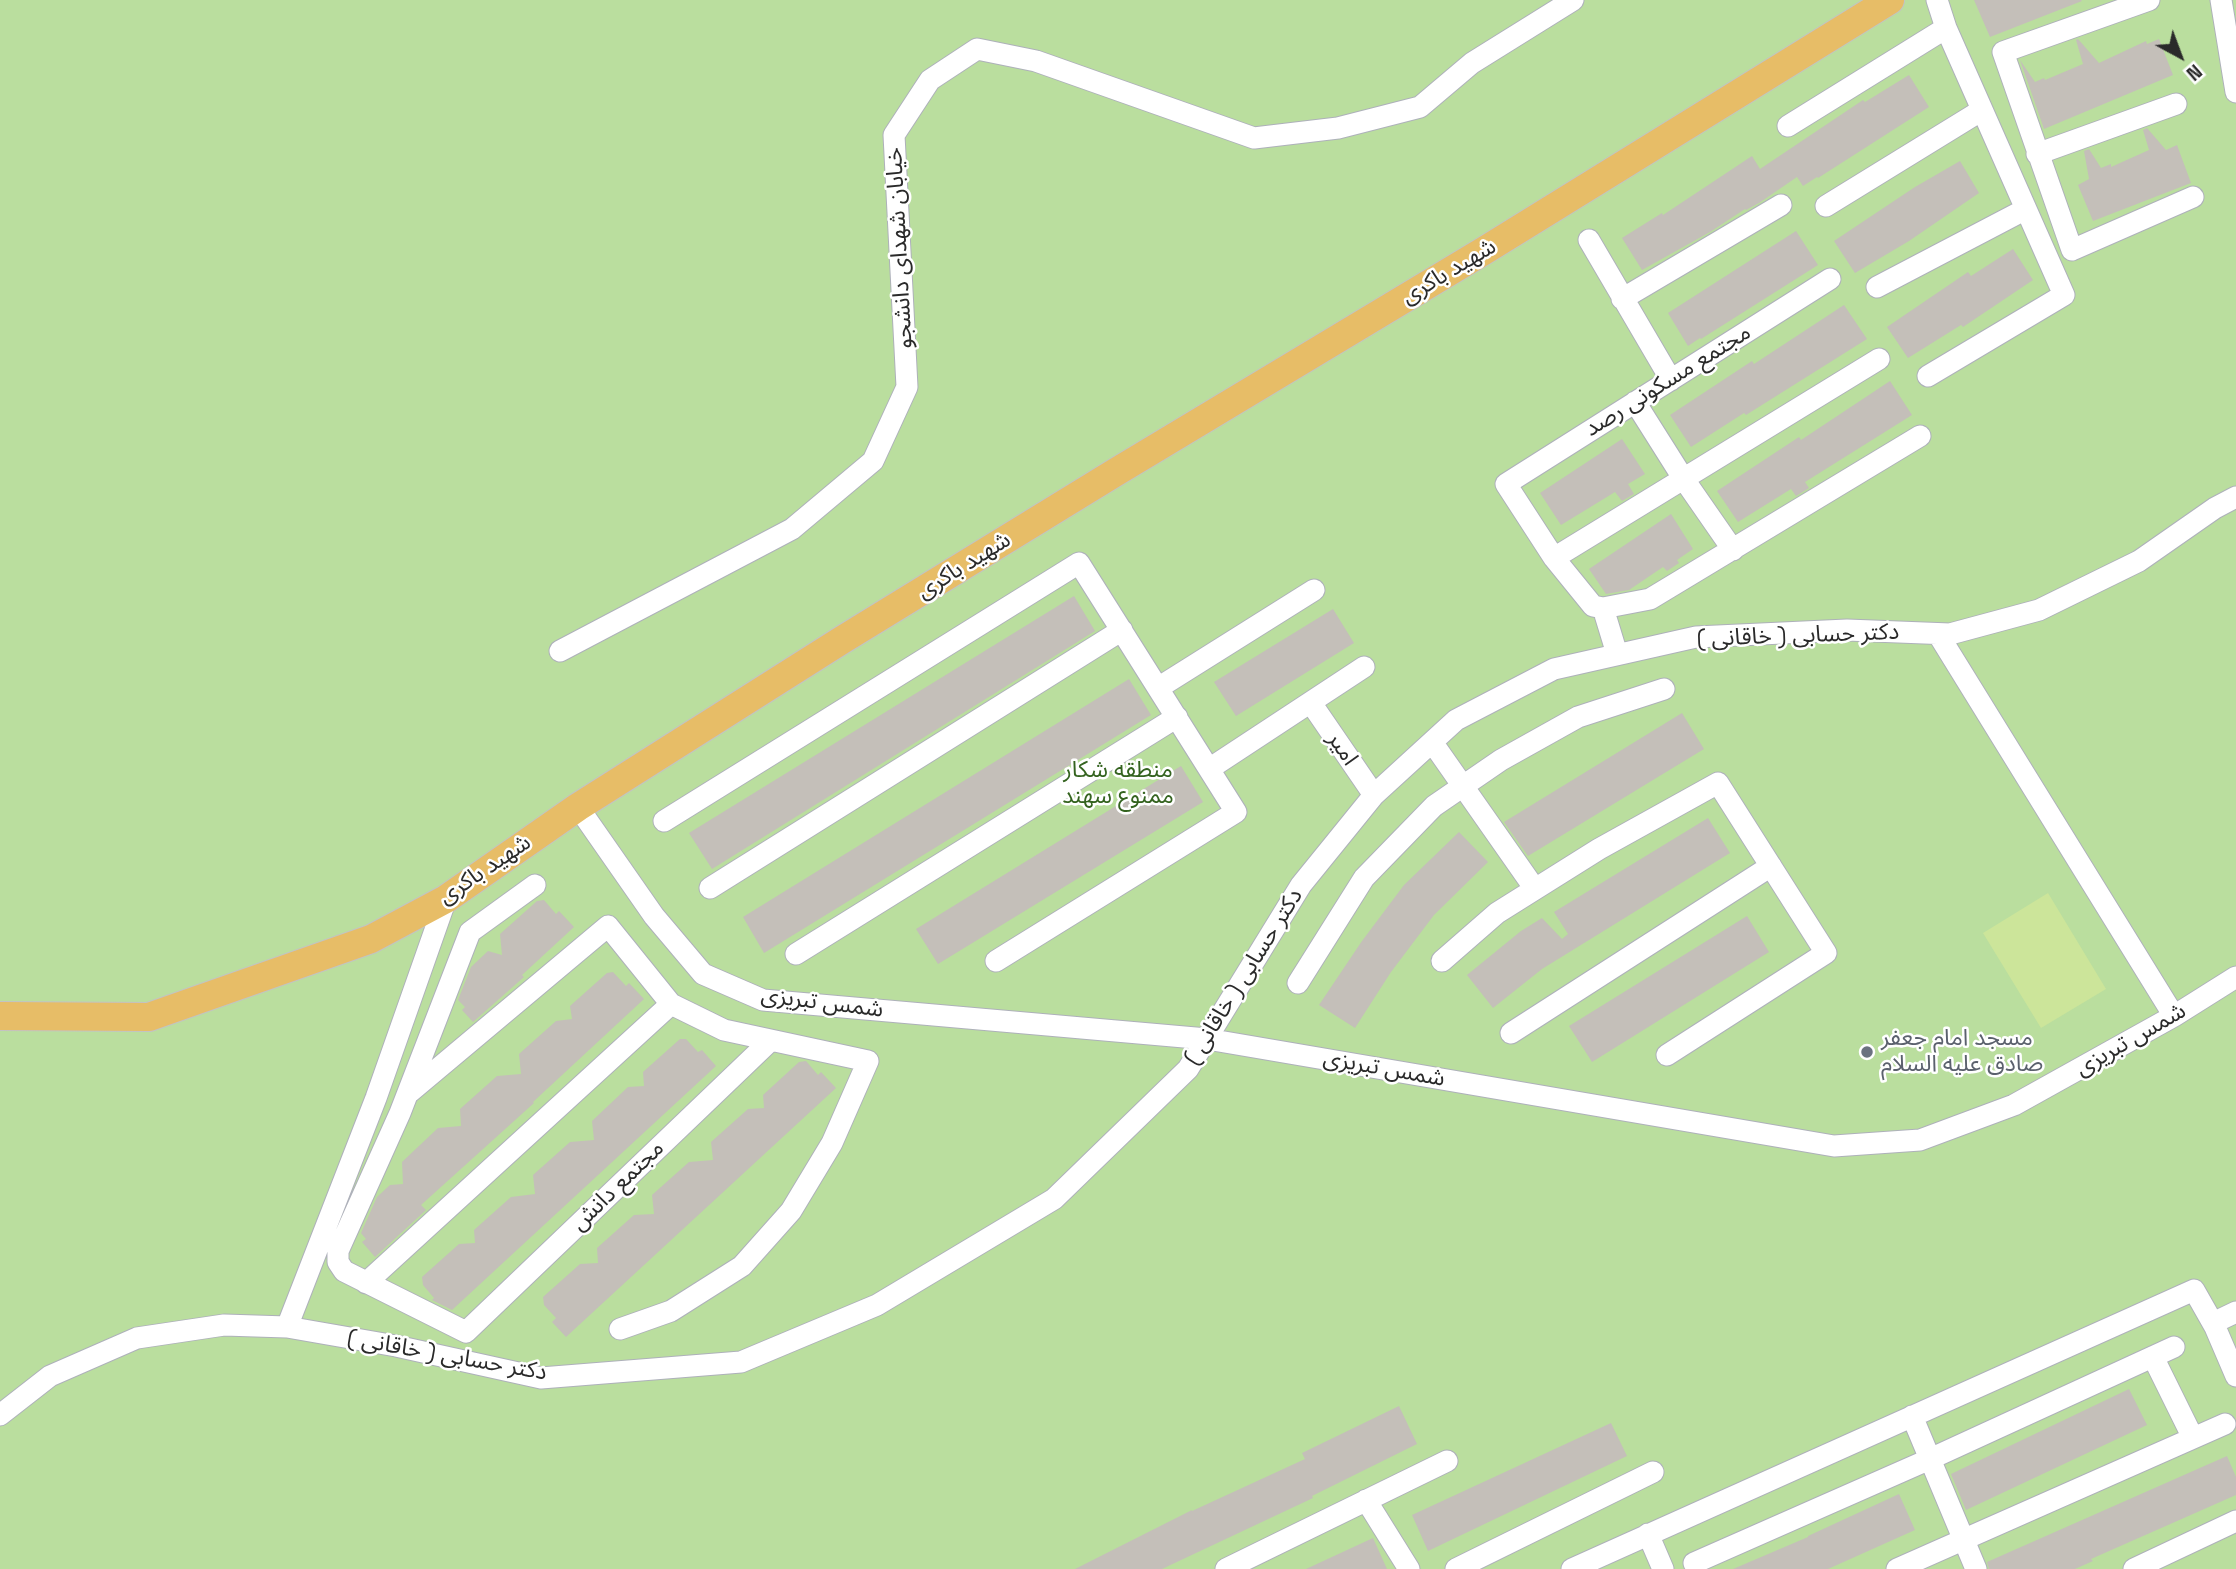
<!DOCTYPE html>
<meta charset="utf-8">
<style>
body{margin:0}
#map{position:relative;width:2236px;height:1569px;overflow:hidden;background:#ebe4de;font-family:"Space Grotesk",sans-serif}
canvas{display:block}
.north{position:absolute;left:2145px;top:21px;width:70px;height:70px;-webkit-text-stroke:5px #fff;paint-order:stroke;rotate:139deg;font-size:19px;font-weight:700;line-height:28px;text-align:center;color:#2a2a2a}
.north::after{content:'';display:block;margin:auto;width:24px;height:32px;background:#2a2a2a;clip-path:polygon(50% 0,100% 100%,50% 72%,0 100%)}
</style>
<div id="map">
<canvas width="2236" height="1569"></canvas>
<div class="north">N</div>
</div>
<script>
const ctx = document.querySelector('canvas').getContext('2d');
ctx.lineJoin = 'round';
function fillPath(path, color) { ctx.fillStyle = color; ctx.fill(path, 'evenodd'); }
const poly = rows => new Path2D(rows.map(r => 'M' + r).join(''));
function stroke(path, color, width, dash) { ctx.strokeStyle = color; ctx.lineWidth = width; ctx.lineCap = dash ? 'butt' : 'round'; ctx.setLineDash(dash || []); ctx.stroke(path); }
function drawText(font, color, halo, rows, align = 'center') {
  ctx.font = font + ' "Space Grotesk","Noto Sans Arabic",sans-serif'; ctx.lineWidth = 5; ctx.setLineDash([]); ctx.textBaseline = 'middle'; ctx.strokeStyle = halo; ctx.fillStyle = color; for (const [text, x, y, turn = 0] of rows) {
    ctx.save(); ctx.translate(x, y); ctx.rotate((+turn || 0) * Math.PI / 180); ctx.textAlign = isNaN(turn) ? turn : align; if (halo) ctx.strokeText(text, 0, 0); ctx.fillText(text, 0, 0); ctx.restore();
  }
}
const green = poly([
 [0,0,2236,0,2236,1569,0,1569]
]);
const pitch = poly([
 [2048,893,2106,989,2041,1028,1983,933]
]);
const building = poly([
 [1974,0,2081,0,2082,1,1990,37],
 [2078,39,2099,63,2146,41,2147,44,2159,39,2173,75,2044,129,2020,60,2035,82,2044,78,2045,80,2083,64,2076,40],
 [1909,75,1929,107,1818,178,1817,177,1803,186,1797,177,1759,203,1746,210,1745,209,1710,232,1642,270,1622,238,1662,213,1663,215,1752,156,1760,169,1863,100,1865,102],
 [2147,128,2166,150,2177,145,2191,183,2093,221,2078,185,2089,179,2084,151,2089,149,2101,168,2111,164,2111,167,2149,150,2143,130],
 [1960,161,1979,193,1909,241,1855,273,1834,241,1915,187],
 [1796,231,1818,265,1701,339,1700,338,1688,346,1668,313],
 [2013,249,2033,280,1963,327,1961,325,1908,358,1887,327,1968,272,1971,276],
 [1844,305,1867,339,1746,415,1744,413,1691,447,1670,415,1752,361,1754,364],
 [1890,381,1912,415,1805,482,1809,488,1796,496,1791,489,1738,522,1717,491,1799,437,1801,440],
 [1622,439,1645,474,1628,484,1634,494,1622,501,1615,492,1561,525,1540,493],
 [1671,514,1693,549,1677,560,1679,563,1667,571,1663,567,1629,590,1606,594,1589,569],
 [1074,596,1095,631,712,869,689,833],
 [1333,609,1354,643,1236,716,1214,682],
 [1129,679,1151,715,764,953,743,917],
 [1682,713,1704,749,1528,856,1504,822],
 [1181,766,1203,802,938,964,916,929],
 [1708,818,1730,853,1542,969,1493,1008,1467,975,1521,931,1542,918,1562,939,1568,934,1554,912],
 [1459,832,1488,862,1434,915,1391,972,1355,1028,1319,1005,1362,941,1404,885],
 [544,900,556,914,559,911,574,927,522,975,524,977,473,1022,462,1010,465,1007,458,1000,471,967,488,951,502,955,500,934,537,901],
 [1747,916,1769,952,1592,1062,1569,1026],
 [613,972,626,986,629,983,644,999,533,1102,534,1103,421,1205,426,1210,375,1257,362,1242,366,1239,361,1233,377,1197,390,1185,403,1184,402,1162,438,1128,461,1126,460,1109,497,1076,521,1074,519,1054,556,1021,572,1019,570,1006,607,973],
 [680,1039,686,1039,698,1052,702,1050,716,1066,452,1310,432,1300,434,1298,423,1285,422,1277,459,1244,475,1243,474,1230,511,1197,535,1194,533,1175,570,1142,594,1140,592,1121,628,1087,644,1086,643,1072],
 [806,1061,818,1075,821,1072,836,1088,566,1337,552,1322,556,1318,544,1305,543,1297,580,1264,598,1263,597,1248,634,1215,654,1214,652,1195,689,1162,713,1160,711,1142,748,1109,764,1108,763,1095,799,1062],
 [2129,1389,2147,1425,1966,1510,1951,1474],
 [1399,1406,1417,1444,1312,1496,1313,1498,1162,1569,1075,1569,1192,1510,1192,1511,1305,1459,1302,1453],
 [1611,1423,1627,1456,1428,1551,1412,1515],
 [2227,1456,2236,1477,2236,1495,2091,1559,2093,1561,2075,1569,1989,1569,1987,1562],
 [1899,1494,1915,1530,1828,1569,1733,1569,1808,1537,1808,1536],
 [1373,1538,1387,1569,1306,1569]
]);
const minor = poly([
 [2149,0,2003,52,2072,250,2193,197],
 [2221,0,2236,92],
 [1788,126,1946,28],
 [2037,154,2176,104],
 [1826,206,1982,110],
 [1589,240,1671,380],
 [1830,279,1506,484,1554,558,1593,606,1603,608,1650,599,1920,436],
 [1877,287,2026,209],
 [1622,299,1781,205],
 [1928,376,2064,295,1946,28,1937,0],
 [1635,402,1683,478,1733,550],
 [1554,558,1879,359],
 [1603,608,1617,654],
 [1938,634,2174,1016],
 [560,651,792,529,873,461,907,387,894,135,930,80,977,49,1036,61,1254,138,1338,128,1420,107,1472,63,1573,0],
 [1158,688,1314,590],
 [1311,703,1374,795],
 [1432,742,1535,889],
 [1209,769,1364,667],
 [578,807,654,916,703,974,763,1000,1207,1039,1834,1146,1920,1140,2014,1105,2174,1016,2236,977],
 [664,821,1079,563,1236,812,996,961],
 [535,885,470,932,400,1113,338,1251,338,1262,344,1271,466,1332,770,1041],
 [710,888,1122,630],
 [796,954,1177,717],
 [1442,961,1497,913,1599,849,1718,783,1826,953,1667,1055],
 [1298,983,1364,878,1434,806,1501,760,1578,717,1664,689],
 [1511,1033,1771,866],
 [410,1092,608,926,671,1004,724,1030,868,1061,832,1143,791,1211,742,1266,671,1311,620,1329],
 [366,1283,671,1004],
 [2213,1323,2236,1312],
 [287,1327,376,1098,446,899],
 [2153,1357,2193,1438],
 [0,1415,50,1376,137,1338,224,1325,287,1327,396,1346,541,1378,741,1362,877,1305,1054,1199,1188,1069,1301,885,1374,795,1456,720,1554,669,1696,637,1847,630,1950,634,2039,610,2139,561,2215,508,2236,497],
 [1912,1416,1976,1569],
 [1366,1500,1409,1569],
 [1648,1534,1663,1569],
 [1694,1563,1930,1459,2174,1347],
 [1226,1569,1447,1461],
 [1456,1569,1653,1472],
 [1572,1569,2194,1290,2215,1327,2236,1376],
 [1897,1569,2225,1424],
 [2134,1569,2236,1521]
]);
const major = poly([
 [0,1016,149,1017,371,939,446,899,578,807,842,640,1116,472,1482,252,1890,0]
]);
const markers = [
 [1867,1052,7,"#6b7280"]
];
const streetNames = [
 ["خیابان شهدای دانشجو",900,248,-93],
 ["شهید باکری",1449,272,-31],
 ["مجتمع مسکونی رصد",1668,381,-32],
 ["شهید باکری",964,566,-32],
 ["دکتر حسابی ( خاقانی )",1798,636,-2],
 ["امیر",1342,749,56],
 ["شهید باکری",485,870,-34],
 ["دکتر حسابی ( خاقانی )",1244,977,-58],
 ["شمس تبریزی",822,1003,7],
 ["شمس تبریزی",2131,1040,-30],
 ["شمس تبریزی",1384,1069,10],
 ["مجتمع دانش",618,1186,-44],
 ["دکتر حسابی ( خاقانی )",447,1356,10]
];
const parkNames = [
 ["منطقه شکار",1118,771],
 ["ممنوع سهند",1118,797]
];
const worshipNames = [
 ["مسجد امام جعفر",1881,1039],
 ["صادق علیه السلام",1881,1065]
];
fillPath(green, '#bade9e');
fillPath(pitch, '#cce59a');
fillPath(building, '#c4bfb9');
stroke(minor, '#aeb1ba', 23);
stroke(major, '#c3c3c3', 30);
stroke(minor, '#fff', 21);
stroke(major, '#e7bd67', 28);
for (const [x, y, r, color] of markers) { const dot = new Path2D(); dot.arc(x, y, r, 0, 2 * Math.PI); ctx.fillStyle = color; ctx.fill(dot); stroke(dot, '#fff', 2.5); }
drawText('23px', '#2a2a2a', '#fff', streetNames);
drawText('23px', '#34631f', '#fff', parkNames);
drawText('23px', '#5b616d', '#fff', worshipNames, 'left');
</script>
